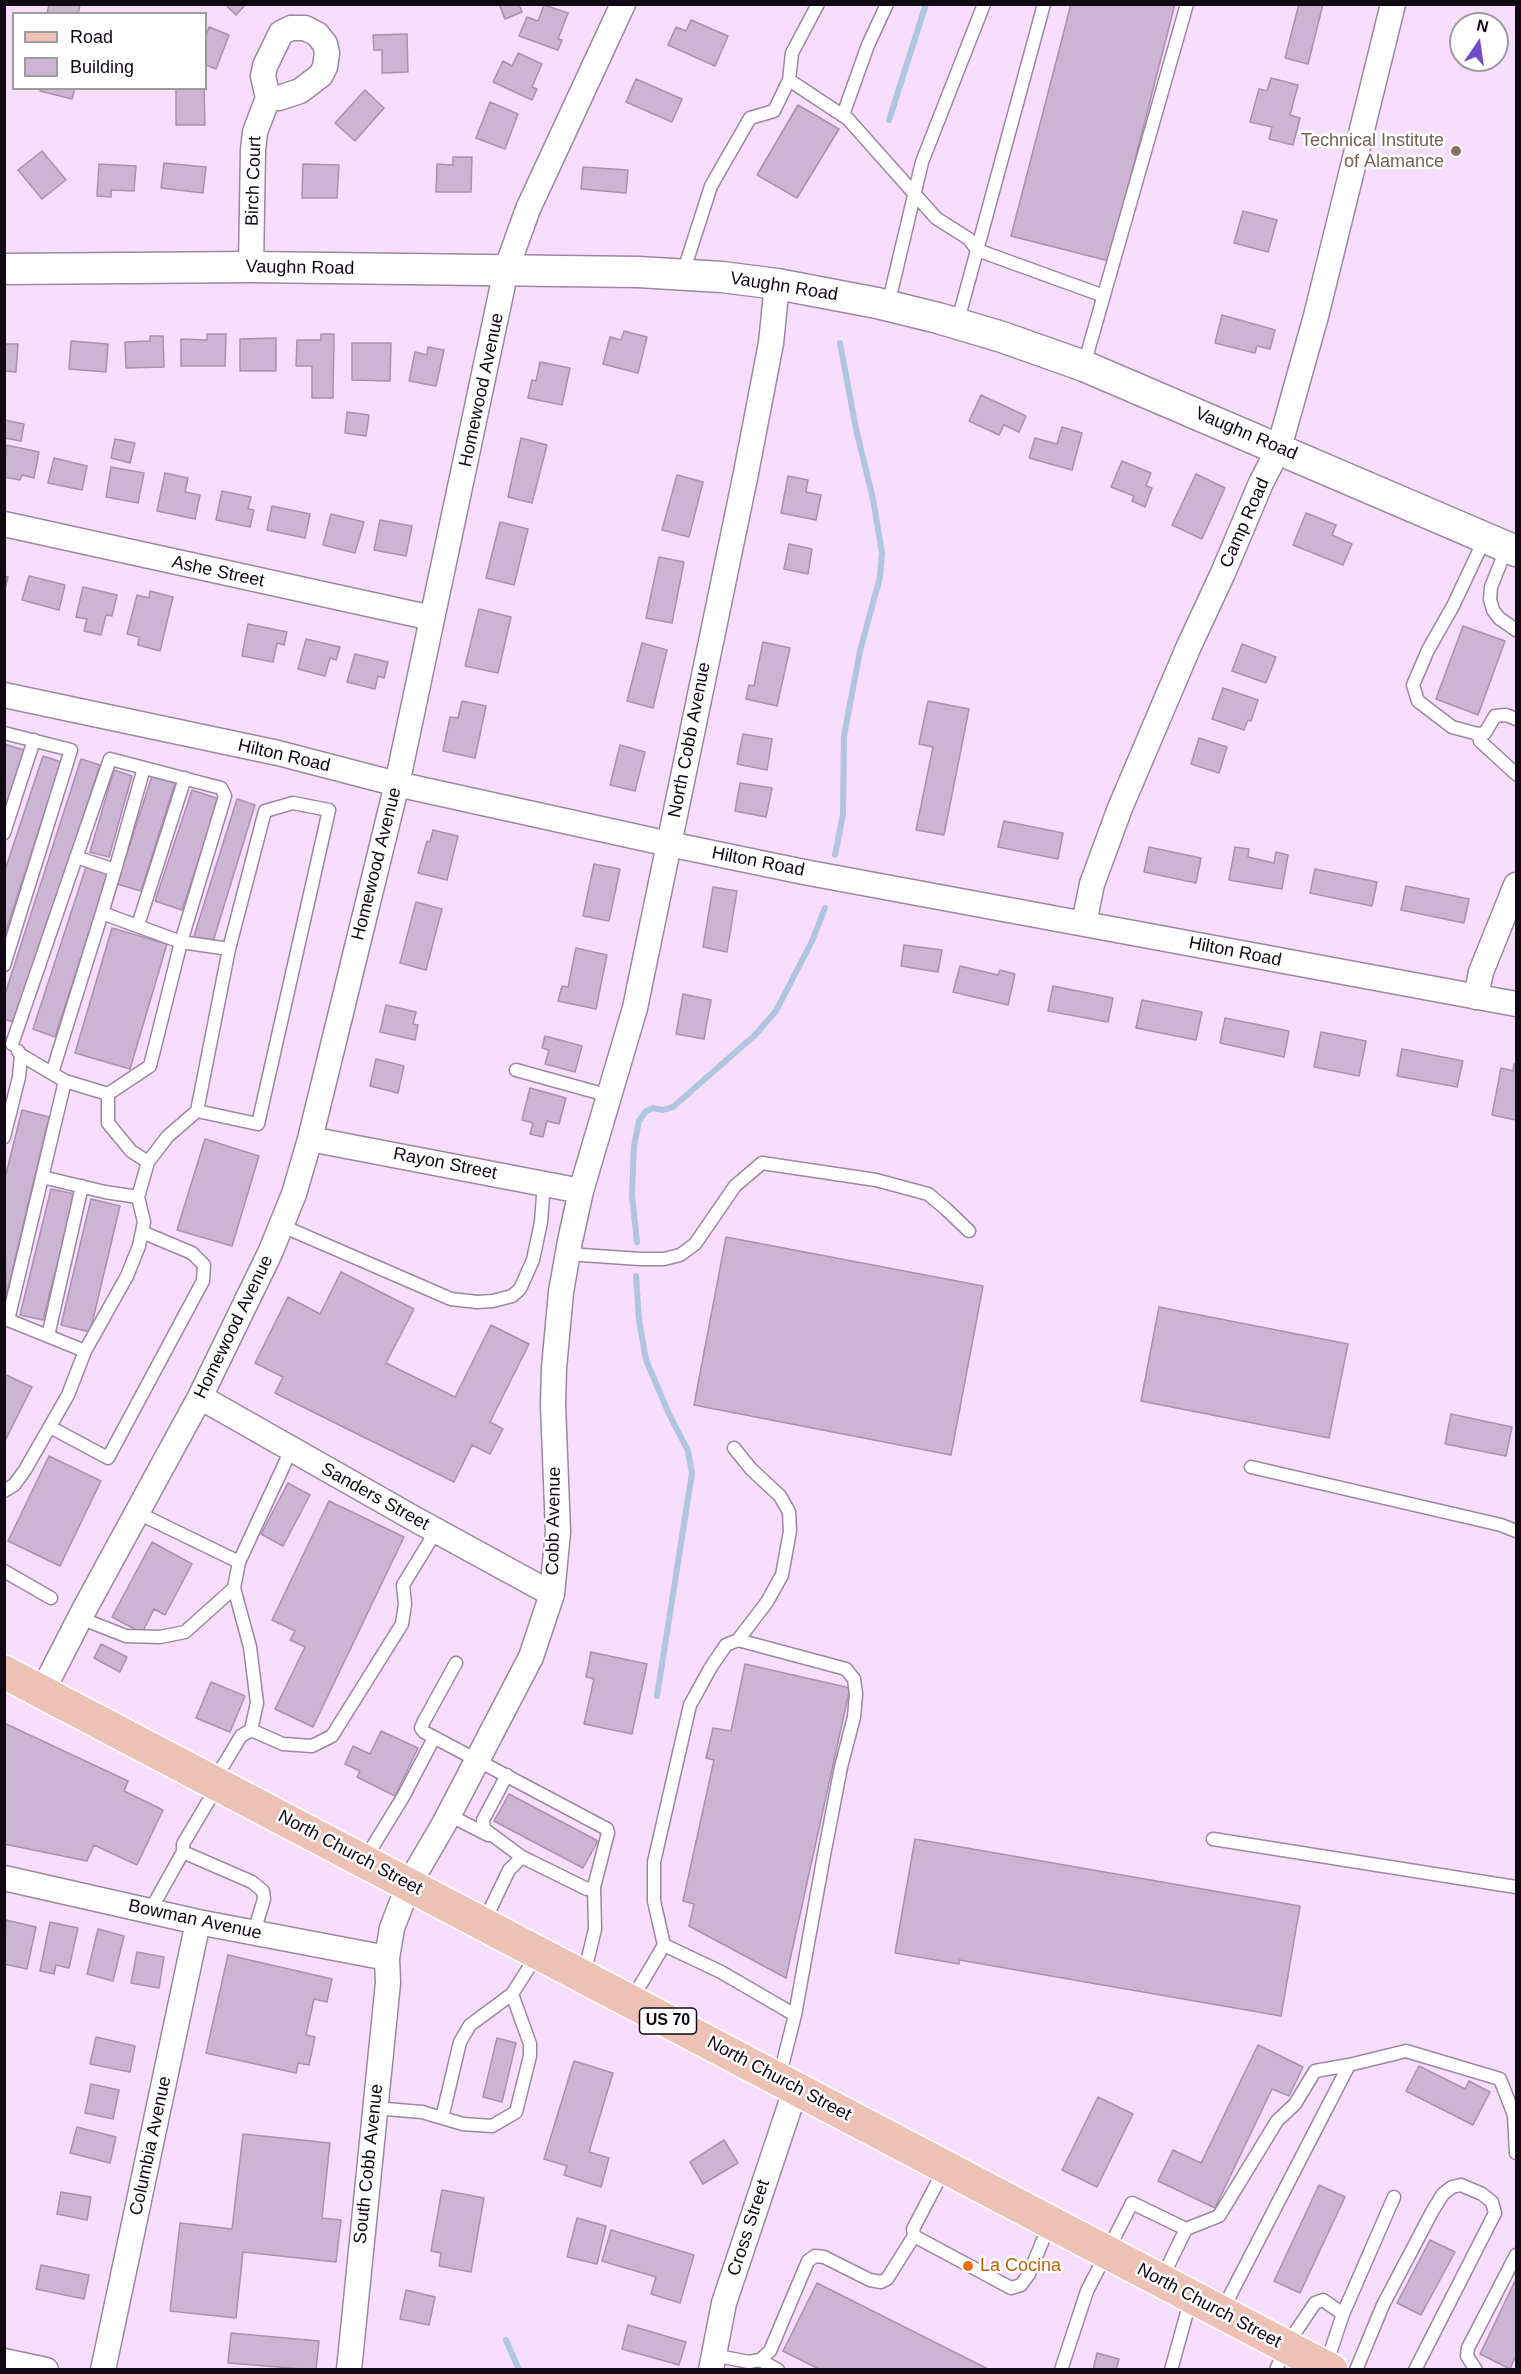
<!DOCTYPE html>
<style>
body{margin:0}
#map{position:relative;width:1521px;height:2374px;overflow:hidden;background:#f6defc;font-family:Arial,sans-serif}
canvas{display:block}
.frame{position:absolute;inset:0;border:6px solid #100812;pointer-events:none}
.legend{position:absolute;left:12px;top:12px;width:195px;height:78px;box-sizing:border-box;background:#fff;border:2px solid #9f9ca0;margin:0;padding:8px 10px;list-style:none;font-size:18px;color:#100812}
.legend li{display:flex;align-items:center;gap:12px;height:30px}
.legend b{width:30px;border:2px solid #9f9ca0}
.north{position:absolute;left:1449px;top:12px;width:60px;height:60px;box-sizing:border-box;background:#fff;border:2px solid #9f9ca0;border-radius:50%;rotate:13deg;font-size:16px;font-weight:700;line-height:24px;text-align:center;color:#100812}
.north::after{content:'';display:block;margin:auto;width:21px;height:27px;background:#714dc7;clip-path:polygon(50% 0,100% 100%,50% 72%,0 100%)}
</style>
<div id="map">
<canvas width="1521" height="2374"></canvas>
<div class="frame"></div>
<ul class="legend">
<li><b style="height:8px;background:#edc2b5"></b>Road</li>
<li><b style="height:16px;background:#ccb5d2"></b>Building</li>
</ul>
<div class="north">N</div>
</div>
<script>
const ctx = document.querySelector('canvas').getContext('2d');
ctx.lineJoin = 'round';
const poly = rows => new Path2D(rows.map(r => 'M' + r).join(''));
function stroke(path, color, width, dash) { ctx.strokeStyle = color; ctx.lineWidth = width; ctx.lineCap = dash ? 'butt' : 'round'; ctx.setLineDash(dash || []); ctx.stroke(path); }
function fillPath(path, color) { ctx.fillStyle = color; ctx.fill(path, 'evenodd'); }
function drawText(font, color, halo, rows, align = 'center') {
  ctx.font = font + ' Arial,sans-serif'; ctx.lineWidth = 5; ctx.setLineDash([]); ctx.textBaseline = 'middle'; ctx.strokeStyle = halo; ctx.fillStyle = color; for (const [text, x, y, turn = 0] of rows) {
    ctx.save(); ctx.translate(x, y); ctx.rotate((+turn || 0) * Math.PI / 180); ctx.textAlign = isNaN(turn) ? turn : align; if (halo) ctx.strokeText(text, 0, 0); ctx.fillText(text, 0, 0); ctx.restore();
  }
}
const stream = poly([
 [889,120,926,4],
 [835,855,843,814,844,736,860,651,880,577,882,553,873,499,856,429,840,343],
 [637,1242,632,1195,634,1146,639,1121,646,1111,653,1108,663,1110,673,1107,755,1035,776,1011,812,941,825,908],
 [636,1276,639,1320,646,1360,669,1414,688,1451,692,1473,657,1696],
 [506,2340,519,2370]
]);
const building = poly([
 [49,4,79,4,80,5,78,14,47,14,49,4],
 [225,4,246,4,236,15,225,4],
 [499,4,519,4,522,12,505,19,499,4],
 [1071,4,1175,4,1109,261,1011,236,1071,4],
 [1299,4,1323,4,1308,64,1285,58,1299,4],
 [544,5,568,13,558,39,562,40,558,50,519,36,527,17,538,21,544,5],
 [691,20,728,36,715,66,668,45,676,27,686,31,691,20],
 [209,27,229,35,216,69,206,65,206,35,209,27],
 [407,34,408,72,382,73,382,50,374,50,373,35,407,34],
 [518,53,542,64,532,87,537,89,532,100,493,82,503,61,512,66,518,53],
 [1271,78,1298,85,1290,115,1300,118,1293,145,1269,139,1272,127,1250,122,1259,89,1267,91,1271,78],
 [636,79,682,99,672,122,626,102,636,79],
 [41,88,75,88,72,99,40,91,41,88],
 [176,88,204,88,205,125,176,125,176,88],
 [365,90,384,108,355,141,335,123,365,90],
 [490,102,518,114,505,149,476,138,490,102],
 [798,105,839,129,797,198,757,175,798,105],
 [42,151,66,180,42,199,18,170,42,151],
 [453,157,472,157,471,192,436,192,437,164,453,165,453,157],
 [164,163,206,167,203,193,161,188,164,163],
 [99,164,136,166,134,191,111,190,111,197,97,196,99,164],
 [303,164,339,165,337,198,302,198,303,164],
 [583,167,628,170,626,193,581,189,583,167],
 [1243,211,1277,220,1268,252,1234,243,1243,211],
 [1222,315,1275,330,1270,349,1257,346,1255,353,1215,343,1222,315],
 [624,331,647,337,638,373,603,364,610,337,621,340,624,331],
 [207,334,226,334,225,366,181,366,181,339,207,340,207,334],
 [321,334,334,334,333,398,312,398,312,366,296,366,297,340,321,340,321,334],
 [150,336,163,336,164,367,126,368,125,342,150,341,150,336],
 [276,338,276,371,240,371,240,339,276,338],
 [71,341,108,344,106,372,69,369,71,341],
 [352,343,391,343,390,381,352,380,352,343],
 [4,344,18,344,16,372,4,371,4,344],
 [428,347,444,350,436,386,409,381,415,352,427,355,428,347],
 [540,362,570,368,562,405,528,398,532,380,536,381,540,362],
 [981,395,1026,416,1019,432,1004,425,999,435,969,421,981,395],
 [347,412,369,415,366,436,345,433,347,412],
 [5,420,24,424,21,441,4,438,5,420],
 [1062,427,1082,433,1072,470,1029,458,1035,438,1057,444,1062,427],
 [521,438,547,445,532,503,508,497,521,438],
 [115,439,135,443,130,463,111,458,115,439],
 [6,445,39,452,34,478,22,475,20,480,4,477,6,445],
 [54,458,87,466,82,490,48,483,54,458],
 [1122,461,1151,473,1146,486,1152,488,1145,507,1132,501,1134,496,1111,487,1122,461],
 [111,467,144,473,138,503,106,497,111,467],
 [165,473,188,478,185,492,200,495,195,519,157,511,165,473],
 [1196,474,1225,488,1202,539,1172,525,1196,474],
 [677,475,703,482,689,537,662,530,677,475],
 [788,476,808,480,806,492,821,495,816,520,781,513,788,476],
 [222,491,251,497,248,509,254,510,250,527,216,520,222,491],
 [272,506,310,514,305,538,267,530,272,506],
 [1306,513,1336,525,1332,535,1352,544,1343,565,1293,545,1306,513],
 [331,514,364,522,355,553,323,545,331,514],
 [380,520,412,526,406,556,374,550,380,520],
 [500,522,528,529,514,585,486,578,500,522],
 [789,544,812,549,808,574,784,569,789,544],
 [659,557,684,562,672,623,646,618,659,557],
 [4,576,8,577,4,593,4,576],
 [29,576,65,585,59,610,22,600,29,576],
 [83,587,117,595,112,616,106,615,101,635,84,631,87,619,76,617,83,587],
 [150,591,173,597,160,651,138,645,139,637,127,634,137,595,149,598,150,591],
 [479,609,511,617,498,673,465,666,479,609],
 [248,624,287,632,284,645,277,643,273,662,242,656,248,624],
 [1463,626,1505,641,1478,715,1436,699,1463,626],
 [306,639,340,647,336,660,330,658,325,676,298,669,306,639],
 [763,642,790,648,777,706,746,699,749,685,754,686,763,642],
 [642,643,667,650,653,708,627,701,642,643],
 [1242,644,1276,657,1266,683,1232,671,1242,644],
 [355,654,388,662,384,678,378,676,375,689,347,682,355,654],
 [1223,688,1258,700,1251,721,1248,720,1244,730,1212,719,1223,688],
 [462,701,486,706,475,758,443,751,450,717,458,718,462,701],
 [928,701,969,709,944,835,916,830,933,747,919,744,928,701],
 [743,734,772,739,767,770,737,764,743,734],
 [1199,738,1227,747,1219,773,1191,764,1199,738],
 [4,744,24,750,4,812,4,744],
 [620,745,645,752,635,791,610,785,620,745],
 [43,756,61,762,4,937,4,873,43,756],
 [81,759,100,765,16,1023,4,1019,4,997,81,759],
 [114,770,132,776,109,857,90,852,114,770],
 [152,776,175,783,141,891,117,884,152,776],
 [740,783,772,788,766,817,735,811,740,783],
 [192,790,219,799,182,910,155,901,192,790],
 [237,799,255,805,212,945,193,939,237,799],
 [1004,821,1063,833,1058,859,998,847,1004,821],
 [433,830,458,836,447,880,418,873,427,841,430,842,433,830],
 [1149,847,1201,858,1196,883,1144,872,1149,847],
 [1235,847,1249,849,1248,857,1274,863,1276,852,1288,855,1282,889,1229,880,1235,847],
 [594,864,620,869,609,921,583,916,594,864],
 [86,867,108,874,55,1037,33,1029,86,867],
 [1315,869,1377,882,1372,906,1310,893,1315,869],
 [1406,886,1469,899,1464,923,1401,910,1406,886],
 [713,887,737,891,727,952,703,947,713,887],
 [416,902,442,909,426,970,400,963,416,902],
 [112,928,167,944,130,1069,75,1053,112,928],
 [904,945,942,950,938,972,901,966,904,945],
 [576,948,607,955,596,1009,558,1001,562,986,568,987,576,948],
 [960,966,998,975,1000,970,1015,974,1008,1005,953,992,960,966],
 [1053,986,1113,998,1108,1022,1048,1011,1053,986],
 [683,994,711,1000,704,1039,676,1034,683,994],
 [1142,1000,1202,1012,1196,1040,1136,1028,1142,1000],
 [386,1005,416,1012,413,1024,418,1025,415,1040,380,1032,386,1005],
 [1225,1018,1289,1031,1284,1057,1220,1043,1225,1018],
 [1321,1032,1366,1041,1359,1076,1314,1067,1321,1032],
 [545,1036,582,1046,575,1072,545,1064,549,1050,542,1048,545,1036],
 [1402,1049,1463,1061,1457,1087,1397,1076,1402,1049],
 [376,1059,404,1066,398,1093,370,1086,376,1059],
 [1514,1064,1516,1064,1516,1120,1492,1115,1501,1068,1513,1071,1514,1064],
 [530,1088,566,1098,559,1124,547,1121,543,1137,530,1134,533,1123,522,1120,530,1088],
 [22,1110,49,1117,6,1297,4,1182,22,1110],
 [205,1139,259,1156,232,1246,177,1230,205,1139],
 [51,1189,75,1194,43,1320,20,1315,51,1189],
 [91,1199,120,1206,90,1332,61,1325,91,1199],
 [726,1237,983,1286,951,1455,694,1405,726,1237],
 [341,1272,414,1309,386,1363,455,1397,491,1325,529,1344,490,1422,503,1429,490,1454,472,1445,454,1482,275,1393,283,1377,255,1363,288,1297,320,1314,341,1272],
 [1159,1307,1348,1344,1329,1438,1141,1401,1159,1307],
 [4,1374,32,1387,4,1443,4,1374],
 [1451,1414,1512,1427,1506,1456,1445,1444,1451,1414],
 [49,1456,101,1481,60,1566,8,1541,49,1456],
 [288,1483,310,1495,283,1546,261,1534,288,1483],
 [329,1501,404,1537,313,1727,275,1709,305,1647,290,1640,295,1631,272,1620,329,1501],
 [152,1542,192,1564,165,1615,154,1609,142,1633,112,1617,152,1542],
 [101,1644,127,1657,120,1672,94,1658,101,1644],
 [591,1652,647,1664,632,1734,584,1724,594,1679,586,1677,591,1652],
 [745,1664,850,1688,786,1978,689,1926,694,1904,683,1901,714,1760,706,1758,713,1728,731,1731,745,1664],
 [211,1682,245,1696,230,1732,196,1718,211,1682],
 [4,1723,128,1781,124,1791,163,1810,137,1865,94,1845,87,1861,4,1844,4,1723],
 [381,1731,418,1748,395,1796,357,1777,360,1771,345,1764,353,1746,370,1754,381,1731],
 [509,1794,598,1841,583,1868,494,1821,509,1794],
 [915,1839,1300,1906,1281,2016,959,1960,959,1964,895,1953,915,1839],
 [6,1920,36,1927,27,1969,4,1964,6,1920],
 [50,1922,78,1928,69,1968,56,1965,54,1974,40,1971,50,1922],
 [98,1929,124,1936,113,1981,87,1974,98,1929],
 [137,1952,164,1957,159,1988,131,1983,137,1952],
 [228,1955,332,1979,327,2002,314,1999,306,2035,315,2037,309,2065,298,2063,296,2073,206,2053,228,1955],
 [96,2037,135,2046,130,2072,90,2064,96,2037],
 [497,2038,516,2043,502,2102,483,2097,497,2038],
 [1258,2045,1303,2067,1289,2096,1272,2089,1215,2208,1158,2181,1173,2150,1201,2163,1258,2045],
 [574,2061,613,2073,589,2152,609,2158,601,2187,564,2175,567,2166,544,2159,574,2061],
 [1419,2066,1465,2089,1469,2081,1490,2092,1473,2125,1406,2091,1419,2066],
 [91,2084,119,2090,113,2119,85,2113,91,2084],
 [1098,2097,1133,2114,1097,2187,1062,2170,1098,2097],
 [77,2127,116,2137,110,2163,70,2153,77,2127],
 [243,2134,330,2143,322,2218,341,2220,336,2262,243,2252,236,2318,170,2311,180,2223,232,2229,243,2134],
 [724,2140,738,2163,703,2184,690,2162,724,2140],
 [1319,2185,1345,2197,1300,2293,1274,2281,1319,2185],
 [442,2190,484,2198,471,2272,439,2266,441,2253,431,2251,442,2190],
 [61,2192,91,2197,87,2220,57,2214,61,2192],
 [577,2218,606,2226,597,2264,567,2257,577,2218],
 [611,2230,694,2255,680,2303,651,2294,656,2277,602,2261,611,2230],
 [1430,2240,1455,2252,1421,2315,1397,2303,1430,2240],
 [41,2265,89,2275,84,2299,36,2289,41,2265],
 [1516,2279,1516,2355,1510,2369,1480,2354,1516,2279],
 [817,2283,990,2370,821,2370,783,2351,817,2283],
 [406,2290,435,2297,429,2325,400,2319,406,2290],
 [628,2325,686,2342,679,2365,622,2349,628,2325],
 [231,2333,319,2341,316,2370,228,2363,231,2333],
 [1097,2353,1119,2359,1116,2370,1093,2370,1097,2353]
]);
const service = poly([
 [789,80,848,119,936,218,969,239,977,250,1104,296],
 [843,115,868,45,887,4],
 [683,273,711,186,750,118,774,111,789,80,792,53,818,4],
 [888,305,922,162,984,4],
 [957,324,1044,4],
 [1084,365,1187,4],
 [1485,538,1453,606,1428,650,1413,685,1418,701,1452,727,1478,734,1485,733,1495,716,1506,715,1516,719],
 [1507,547,1491,587,1490,599,1493,610,1499,618,1516,630],
 [4,733,71,750,4,965],
 [1478,734,1480,741,1516,774],
 [4,833,34,740],
 [76,857,115,870,144,768],
 [102,913,115,870],
 [138,925,185,778],
 [12,1044,110,759,221,788,225,796,181,942,102,913,52,1073],
 [516,1070,610,1096],
 [65,1081,108,1094],
 [108,1094,150,1066,181,942,229,949,265,811,293,803,329,810,258,1124,197,1111,229,949],
 [108,1094,108,1123,131,1151,148,1162],
 [4,1137,19,1077,21,1055,18,1051],
 [42,1177,105,1192,138,1197],
 [280,1225,451,1299,477,1302,493,1301,512,1296,520,1289,533,1260,541,1222,544,1183],
 [567,1254,640,1259,664,1259,680,1255,695,1244,735,1186,762,1163,876,1180,928,1194,945,1208,969,1231],
 [4,1318,8,1320,65,1081,21,1055],
 [8,1320,85,1351],
 [48,1336,82,1186],
 [50,1427,108,1458,203,1281,204,1265,192,1253,142,1232],
 [734,1448,751,1469,780,1496,789,1512,790,1531,782,1575,767,1602,738,1640],
 [1251,1467,1501,1525,1516,1531],
 [4,1491,14,1485,25,1470,68,1395,85,1351,127,1276,139,1246,144,1222,138,1197,148,1162,168,1136,197,1111],
 [138,1513,239,1562,291,1450],
 [239,1562,234,1588,250,1647,257,1703,251,1730],
 [4,1571,51,1598],
 [80,1618,126,1636,160,1637,185,1632,234,1588],
 [456,1663,424,1721,421,1728,424,1732,607,1829,608,1833,594,1887,595,1929,584,1975],
 [507,1775,483,1820,484,1829,522,1857,587,1889,594,1887],
 [214,1781,241,1736,251,1730,283,1744,312,1746,332,1736,402,1624,405,1604,403,1585,436,1531],
 [218,1785,183,1844,183,1852,252,1882,263,1891,264,1899,254,1932],
 [449,1815,488,1835],
 [1213,1839,1516,1887],
 [365,1859,403,1797,434,1738],
 [150,1911,183,1852],
 [484,1922,509,1870,522,1857],
 [664,1945,721,1972,795,2015],
 [631,2001,664,1945,654,1901,654,1862,690,1705,711,1667,726,1645,738,1640,846,1669,854,1679,856,1694,854,1717,841,1767,824,1855,795,2015,779,2078],
 [374,2108,422,2112,463,2124,492,2126,516,2112,530,2056,530,2044,512,1994,537,1955],
 [442,2118,460,2042,470,2025,512,1994],
 [945,2168,913,2229,914,2236,1011,2288,1021,2285,1029,2274,1050,2223],
 [1186,2229,1219,2216,1277,2121,1295,2104,1315,2071,1349,2065],
 [1222,2311,1349,2065,1406,2051,1500,2079,1514,2115,1516,2153],
 [1343,2314,1394,2197],
 [713,2355,749,2362,760,2360,770,2351,808,2261,815,2256,824,2257,870,2280,881,2282,887,2279,914,2236],
 [760,2360,778,2370],
 [1061,2370,1087,2291,1132,2203,1186,2229,1161,2280],
 [1171,2370,1191,2298],
 [1276,2370,1286,2346,1315,2303,1323,2300,1343,2314,1326,2365],
 [1356,2370,1383,2305,1433,2210,1443,2194,1452,2187,1461,2185,1482,2194,1492,2202,1495,2213,1415,2370],
 [1476,2370,1467,2356,1468,2348,1516,2255]
]);
const minor = poly([
 [291,28,305,28,317,34,325,44,327,53,325,67,321,75,300,91,279,98,268,98,263,76,265,66,281,33,291,28],
 [251,267,253,150,255,132,268,98],
 [4,524,432,618],
 [4,695,278,753,397,784,669,844,804,872,1516,1004],
 [1084,923,1092,884,1120,808,1189,646,1223,573,1261,483,1279,448,1316,316,1393,4],
 [1476,997,1481,972,1516,885],
 [310,1139,581,1191],
 [200,1397,413,1518,552,1594],
 [42,1692,84,1610,200,1397,270,1253,294,1194,310,1139,397,784,506,270,528,209,623,4],
 [4,1878,198,1922,387,1958],
 [4,2361,46,2370],
 [103,2370,198,1922],
 [349,2370,388,1983,387,1958,392,1928,409,1884,444,1824,531,1657,552,1594,558,1532,553,1405,554,1368,561,1292,570,1241,581,1191,635,1008,746,473,771,343,777,284],
 [711,2370,724,2303,796,2088]
]);
const tertiary = poly([
 [4,269,251,267,638,272,722,277,777,284,877,303,938,318,1002,337,1084,366,1516,551]
]);
const primary = poly([
 [4,1672,1331,2370]
]);
const markers = [
 [1456,151,6,"#8d6e63"],
 [968,2266,6,"#e8710a"]
];
const shields = [
 [668,2021,57]
];
const shieldNames = [
 ["US 70",668,2021]
];
const educationNames = [
 ["Technical Institute",1444,141],
 ["of Alamance",1444,162]
];
const streetNames = [
 ["Birch Court",254,181,-88],
 ["Vaughn Road",300,268,1],
 ["Vaughn Road",784,287,9],
 ["Homewood Avenue",482,390,-78],
 ["Vaughn Road",1246,434,23],
 ["Camp Road",1245,523,-66],
 ["Ashe Street",218,572,12],
 ["North Cobb Avenue",690,740,-79],
 ["Hilton Road",284,756,13],
 ["Hilton Road",758,862,11],
 ["Homewood Avenue",377,864,-76],
 ["Hilton Road",1235,952,11],
 ["Rayon Street",445,1164,11],
 ["Homewood Avenue",234,1327,-64],
 ["Sanders Street",375,1497,29],
 ["Cobb Avenue",554,1521,-89],
 ["North Church Street",350,1853,28],
 ["Bowman Avenue",195,1920,12],
 ["North Church Street",779,2079,28],
 ["Columbia Avenue",151,2146,-78],
 ["South Cobb Avenue",369,2164,-84],
 ["Cross Street",749,2228,-72],
 ["North Church Street",1209,2306,28]
];
const foodNames = [
 ["La Cocina",980,2266]
];
stroke(stream, '#b0c5e1', 6);
fillPath(building, '#ccb5d2');
stroke(building, '#a992ae', 1.5);
stroke(service, '#9d87a2', 15);
stroke(minor, '#9d87a2', 27);
stroke(tertiary, '#9d87a2', 33);
stroke(primary, '#fff', 36);
stroke(service, '#fff', 12);
stroke(minor, '#fff', 24);
stroke(tertiary, '#fff', 30);
stroke(primary, '#edc2b5', 33);
for (const [x, y, r, color] of markers) { const dot = new Path2D(); dot.arc(x, y, r, 0, 2 * Math.PI); ctx.fillStyle = color; ctx.fill(dot); stroke(dot, '#fff', 2); }
for (const [x, y, w] of shields) { const box = new Path2D(); box.roundRect(x - w / 2, y - 13, w, 26, 4.5); ctx.fillStyle = '#fff'; ctx.fill(box); stroke(box, '#100812', 1.5); }
drawText('bold 16px', '#100812', null, shieldNames);
drawText('18px', '#785e54', '#fff', educationNames, 'right');
drawText('18px', '#100812', '#fff', streetNames);
drawText('18px', '#c56008', '#fff', foodNames, 'left');
</script>
